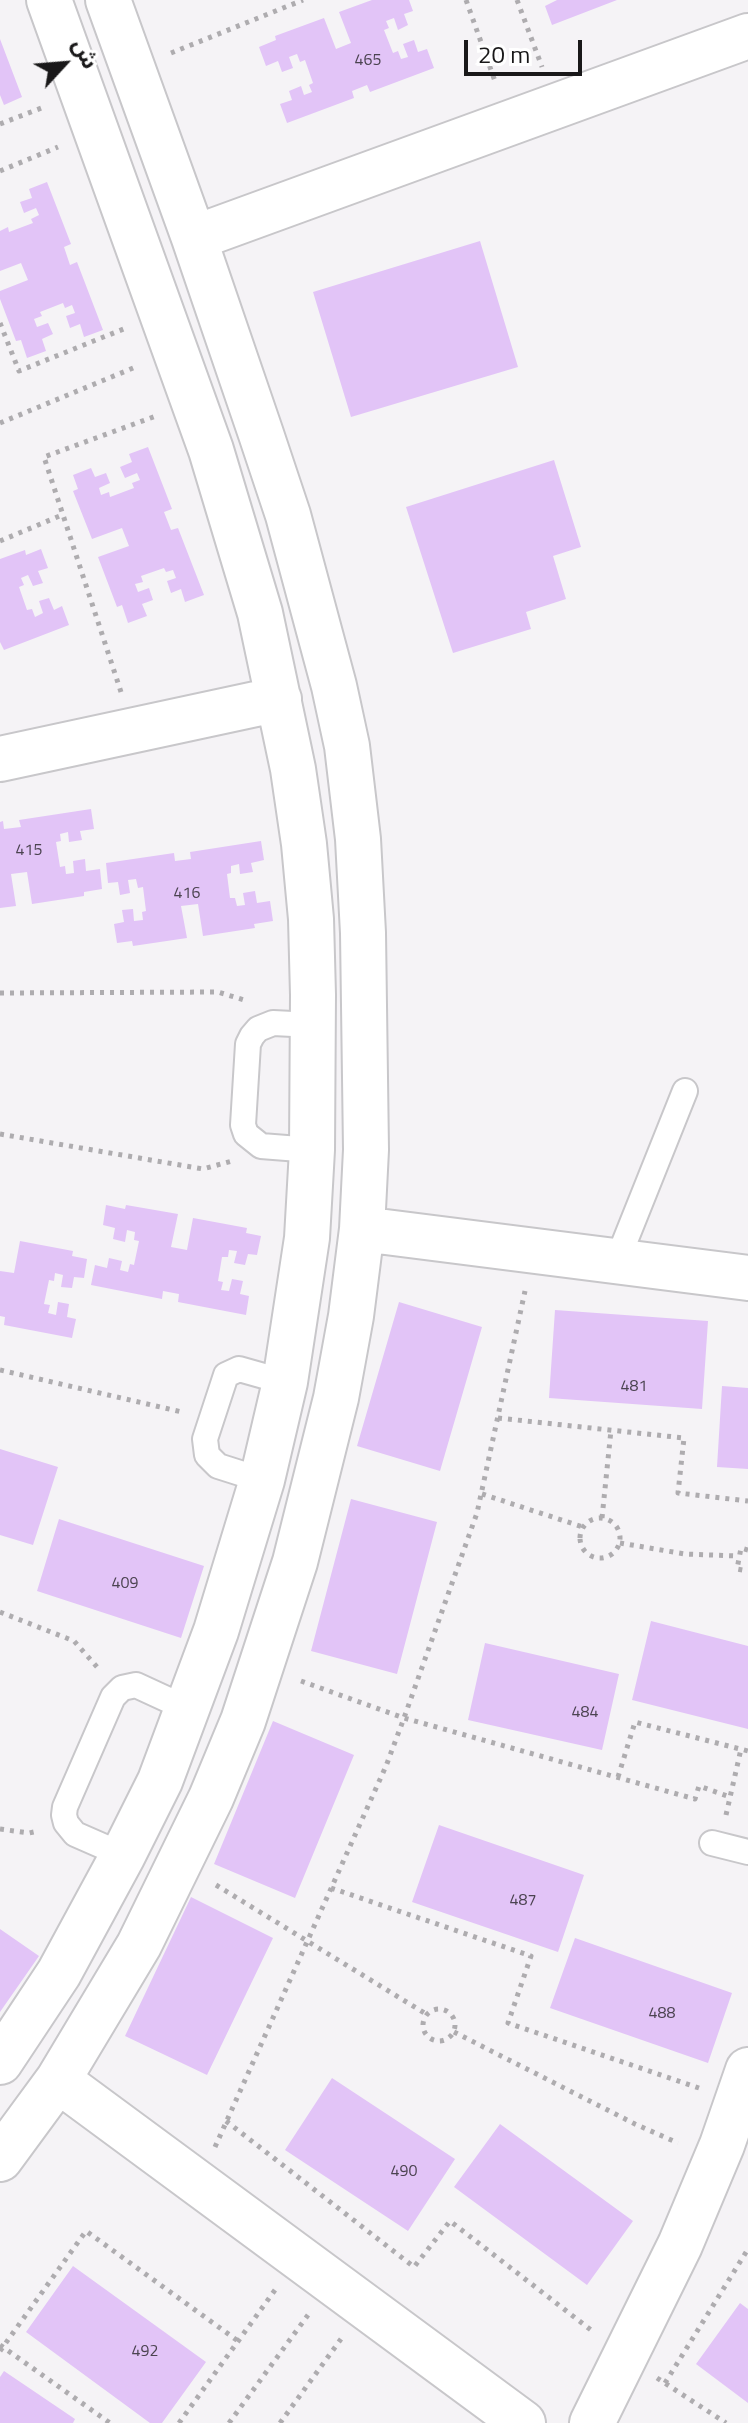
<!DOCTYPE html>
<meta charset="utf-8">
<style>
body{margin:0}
#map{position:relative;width:748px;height:2423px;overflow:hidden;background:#f5f3f6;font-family:"Titillium Web","Noto Sans Arabic",sans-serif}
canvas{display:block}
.north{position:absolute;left:24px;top:24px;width:80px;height:80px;-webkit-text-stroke:6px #fff;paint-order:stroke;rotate:64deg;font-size:22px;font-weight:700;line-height:32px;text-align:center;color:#191819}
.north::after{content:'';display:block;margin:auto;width:28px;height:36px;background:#191819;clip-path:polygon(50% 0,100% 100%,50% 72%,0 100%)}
.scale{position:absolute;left:464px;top:40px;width:118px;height:36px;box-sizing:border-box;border:4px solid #191819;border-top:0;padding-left:10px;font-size:24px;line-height:28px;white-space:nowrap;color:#191819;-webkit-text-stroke:6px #fff;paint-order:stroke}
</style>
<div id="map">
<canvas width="748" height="2423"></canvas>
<div class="north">ش</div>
<div class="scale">20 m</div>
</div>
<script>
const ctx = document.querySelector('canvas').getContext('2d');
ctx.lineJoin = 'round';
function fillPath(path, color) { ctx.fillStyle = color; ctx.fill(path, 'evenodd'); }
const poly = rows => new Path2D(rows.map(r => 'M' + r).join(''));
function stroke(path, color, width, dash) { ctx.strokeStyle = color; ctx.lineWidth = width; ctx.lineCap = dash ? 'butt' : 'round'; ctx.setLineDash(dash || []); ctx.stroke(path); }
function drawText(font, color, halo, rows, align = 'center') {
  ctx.font = font + ' "Titillium Web",sans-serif'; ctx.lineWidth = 8; ctx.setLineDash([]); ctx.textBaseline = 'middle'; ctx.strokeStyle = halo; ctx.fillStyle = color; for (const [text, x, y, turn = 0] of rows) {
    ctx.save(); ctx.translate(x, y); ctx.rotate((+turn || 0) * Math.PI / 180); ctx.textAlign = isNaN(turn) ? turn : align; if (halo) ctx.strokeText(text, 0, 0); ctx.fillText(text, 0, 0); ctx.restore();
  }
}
const building = poly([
 [372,0,409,0,413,11,404,14,408,25,398,30,394,18,386,21,389,28,384,30,393,53,398,51,401,59,408,57,403,44,414,40,418,52,427,49,434,68,370,92,367,85,352,91,354,98,287,123,280,104,292,100,289,91,301,86,304,95,312,92,309,85,313,83,305,60,300,62,297,54,289,57,293,68,282,72,278,61,266,66,259,47,276,40,275,36,324,18,336,49,351,43,339,12],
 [557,0,617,0,552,25,545,6],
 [0,39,22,97,4,105,0,95],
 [47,182,71,244,64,247,70,265,77,262,103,330,84,337,80,324,70,328,66,316,75,313,72,305,65,308,63,303,40,312,42,316,34,319,37,327,48,323,53,334,42,339,46,351,27,358,21,340,16,341,0,299,0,291,28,280,21,263,0,271,0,231,8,227,9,232,33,223,31,219,39,215,36,208,24,213,20,202,32,198,29,189],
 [480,241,518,367,351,417,313,292],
 [148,447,172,509,164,512,171,530,178,528,204,595,185,602,181,589,171,593,167,581,176,578,173,570,166,572,164,568,141,576,143,582,135,584,138,592,149,588,153,600,142,604,147,616,128,623,122,605,117,607,98,557,129,546,122,528,92,539,73,491,78,489,73,475,91,468,95,477,106,473,110,483,99,488,101,495,109,492,110,497,134,488,132,483,140,480,137,473,125,478,120,467,132,462,129,454],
 [554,460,581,547,553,556,566,599,526,612,531,629,453,653,406,507],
 [41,549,48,568,38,571,43,583,33,586,28,575,21,578,24,585,19,587,27,610,32,609,35,617,43,613,39,601,49,598,54,610,62,606,69,625,4,650,0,642,0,559,25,550,26,555],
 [91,809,94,829,80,831,82,840,69,842,68,832,60,834,61,841,56,842,60,867,65,866,66,874,74,873,73,861,85,859,86,871,100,869,102,889,84,892,84,896,32,904,27,872,11,874,16,906,0,908,0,822,3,821,4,829,21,827,19,820],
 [261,841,264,860,251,863,253,872,240,874,239,864,231,866,231,873,227,874,230,898,235,898,237,906,245,905,243,893,255,891,257,903,270,901,273,921,254,924,255,928,203,936,198,904,181,906,187,938,133,946,132,941,117,943,114,924,124,922,122,910,133,909,134,921,143,920,142,912,146,911,143,887,138,888,136,879,128,880,130,893,120,895,118,882,108,883,106,863,174,853,175,861,191,859,190,852],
 [106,1205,125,1209,126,1205,178,1214,171,1247,187,1250,193,1218,247,1228,246,1233,261,1236,257,1255,248,1254,245,1265,234,1263,237,1251,229,1250,228,1257,222,1257,218,1281,223,1282,221,1290,229,1291,232,1279,243,1281,240,1294,249,1296,246,1315,178,1302,179,1294,163,1291,162,1299,91,1285,95,1265,107,1268,109,1258,122,1261,120,1270,128,1272,130,1264,134,1265,139,1241,134,1240,135,1232,127,1230,125,1242,113,1239,115,1228,103,1225],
 [20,1241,73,1251,72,1256,87,1259,84,1278,74,1277,72,1288,61,1287,63,1275,55,1273,54,1281,49,1280,44,1304,50,1305,48,1313,56,1315,58,1302,69,1304,67,1317,76,1319,72,1338,4,1325,5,1317,0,1316,0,1271,14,1273],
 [399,1302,482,1327,440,1471,357,1446],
 [555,1310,708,1321,702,1409,549,1398],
 [722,1386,748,1388,748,1469,717,1467],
 [0,1449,58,1467,33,1545,0,1535],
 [351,1499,437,1522,397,1674,311,1651],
 [59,1519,204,1566,181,1638,37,1591],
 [651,1621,748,1646,748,1729,632,1700],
 [485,1643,619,1674,602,1750,468,1720],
 [273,1721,354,1755,295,1898,214,1864],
 [439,1825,584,1875,558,1952,412,1902],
 [191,1897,273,1938,207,2075,125,2036],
 [0,1929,39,1956,0,2012],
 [575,1938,732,1993,708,2063,550,2008],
 [332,2078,455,2159,408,2231,285,2150],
 [500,2124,633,2221,587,2285,454,2187],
 [73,2266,206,2362,162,2423,150,2423,26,2332],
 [740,2303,748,2309,748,2403,696,2364],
 [4,2371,75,2419,73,2423,0,2423,0,2377]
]);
const path = poly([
 [466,0,496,84],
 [517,0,542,67],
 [171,53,303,0],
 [0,124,44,107],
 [0,171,58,147],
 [0,323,19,371,126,328],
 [0,423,138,366],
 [0,541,62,515],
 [121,692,44,457,156,416],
 [0,993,218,992,244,1000],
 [0,1134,203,1169,232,1161],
 [0,1370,182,1412],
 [498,1418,684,1438,678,1493,748,1501],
 [482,1494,583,1527],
 '580 1538a20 20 0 1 1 40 0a20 20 0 1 1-40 0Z',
 [602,1518,611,1430],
 [620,1543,685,1554,739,1556],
 [748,1550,741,1548,737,1569,748,1571],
 [0,1612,74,1641,98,1668],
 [301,1681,404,1718,695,1799,699,1786,730,1797],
 [618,1777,635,1722,748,1751],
 [726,1815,741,1749],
 [0,1829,29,1833,38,1831],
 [216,1885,426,2014],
 [331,1888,531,1956,508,2023,699,2088],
 '423 2025a16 16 0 1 1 32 0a16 16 0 1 1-32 0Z',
 [454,2032,635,2124,678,2143],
 [226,2121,414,2267,450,2221,591,2330],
 [215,2147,386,1766,404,1718,477,1513,525,1291],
 [0,2345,110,2423],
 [0,2351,86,2231,238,2341],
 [657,2378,726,2423],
 [665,2383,748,2249],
 [179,2423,275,2290],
 [229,2423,308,2315],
 [280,2423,341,2339]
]);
const service = poly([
 [312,1150,261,1146,246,1134,243,1125,248,1044,252,1036,258,1029,273,1023,313,1025],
 [617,1261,685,1091],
 [262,1480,218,1466,207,1455,205,1439,226,1375,239,1369,285,1382],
 [712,1843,748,1852],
 [123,1855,75,1834,66,1823,64,1815,65,1807,113,1697,122,1688,136,1685,188,1709]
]);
const minor = poly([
 [194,238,748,36],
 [0,759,279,699],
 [362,1229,748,1278],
 [0,2062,59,1973,123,1855,160,1781,216,1631,262,1480,285,1382,307,1238,312,1150,313,995,311,919,304,844,293,769,260,613,211,450,49,0],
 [58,2080,523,2423],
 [0,2159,58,2080,139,1945,211,1798,243,1721,295,1562,336,1398,351,1316,362,1229,366,1150,363,933,358,839,347,746,334,686,288,515,261,434,194,238,108,0],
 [592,2423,680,2245,722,2145,748,2070]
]);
const numberNames = [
 ["465",368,61],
 ["415",29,851],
 ["416",187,894],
 ["481",634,1387],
 ["409",125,1584],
 ["484",585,1713],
 ["487",523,1901],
 ["488",662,2014],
 ["490",404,2172],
 ["492",145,2352]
];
fillPath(building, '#e2c4f7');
stroke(service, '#c8c7ca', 28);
stroke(minor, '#c8c7ca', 48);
stroke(path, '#aeacaf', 5, [4, 6]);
stroke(service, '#fff', 24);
stroke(minor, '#fff', 44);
drawText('16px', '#4b4350', null, numberNames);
</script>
